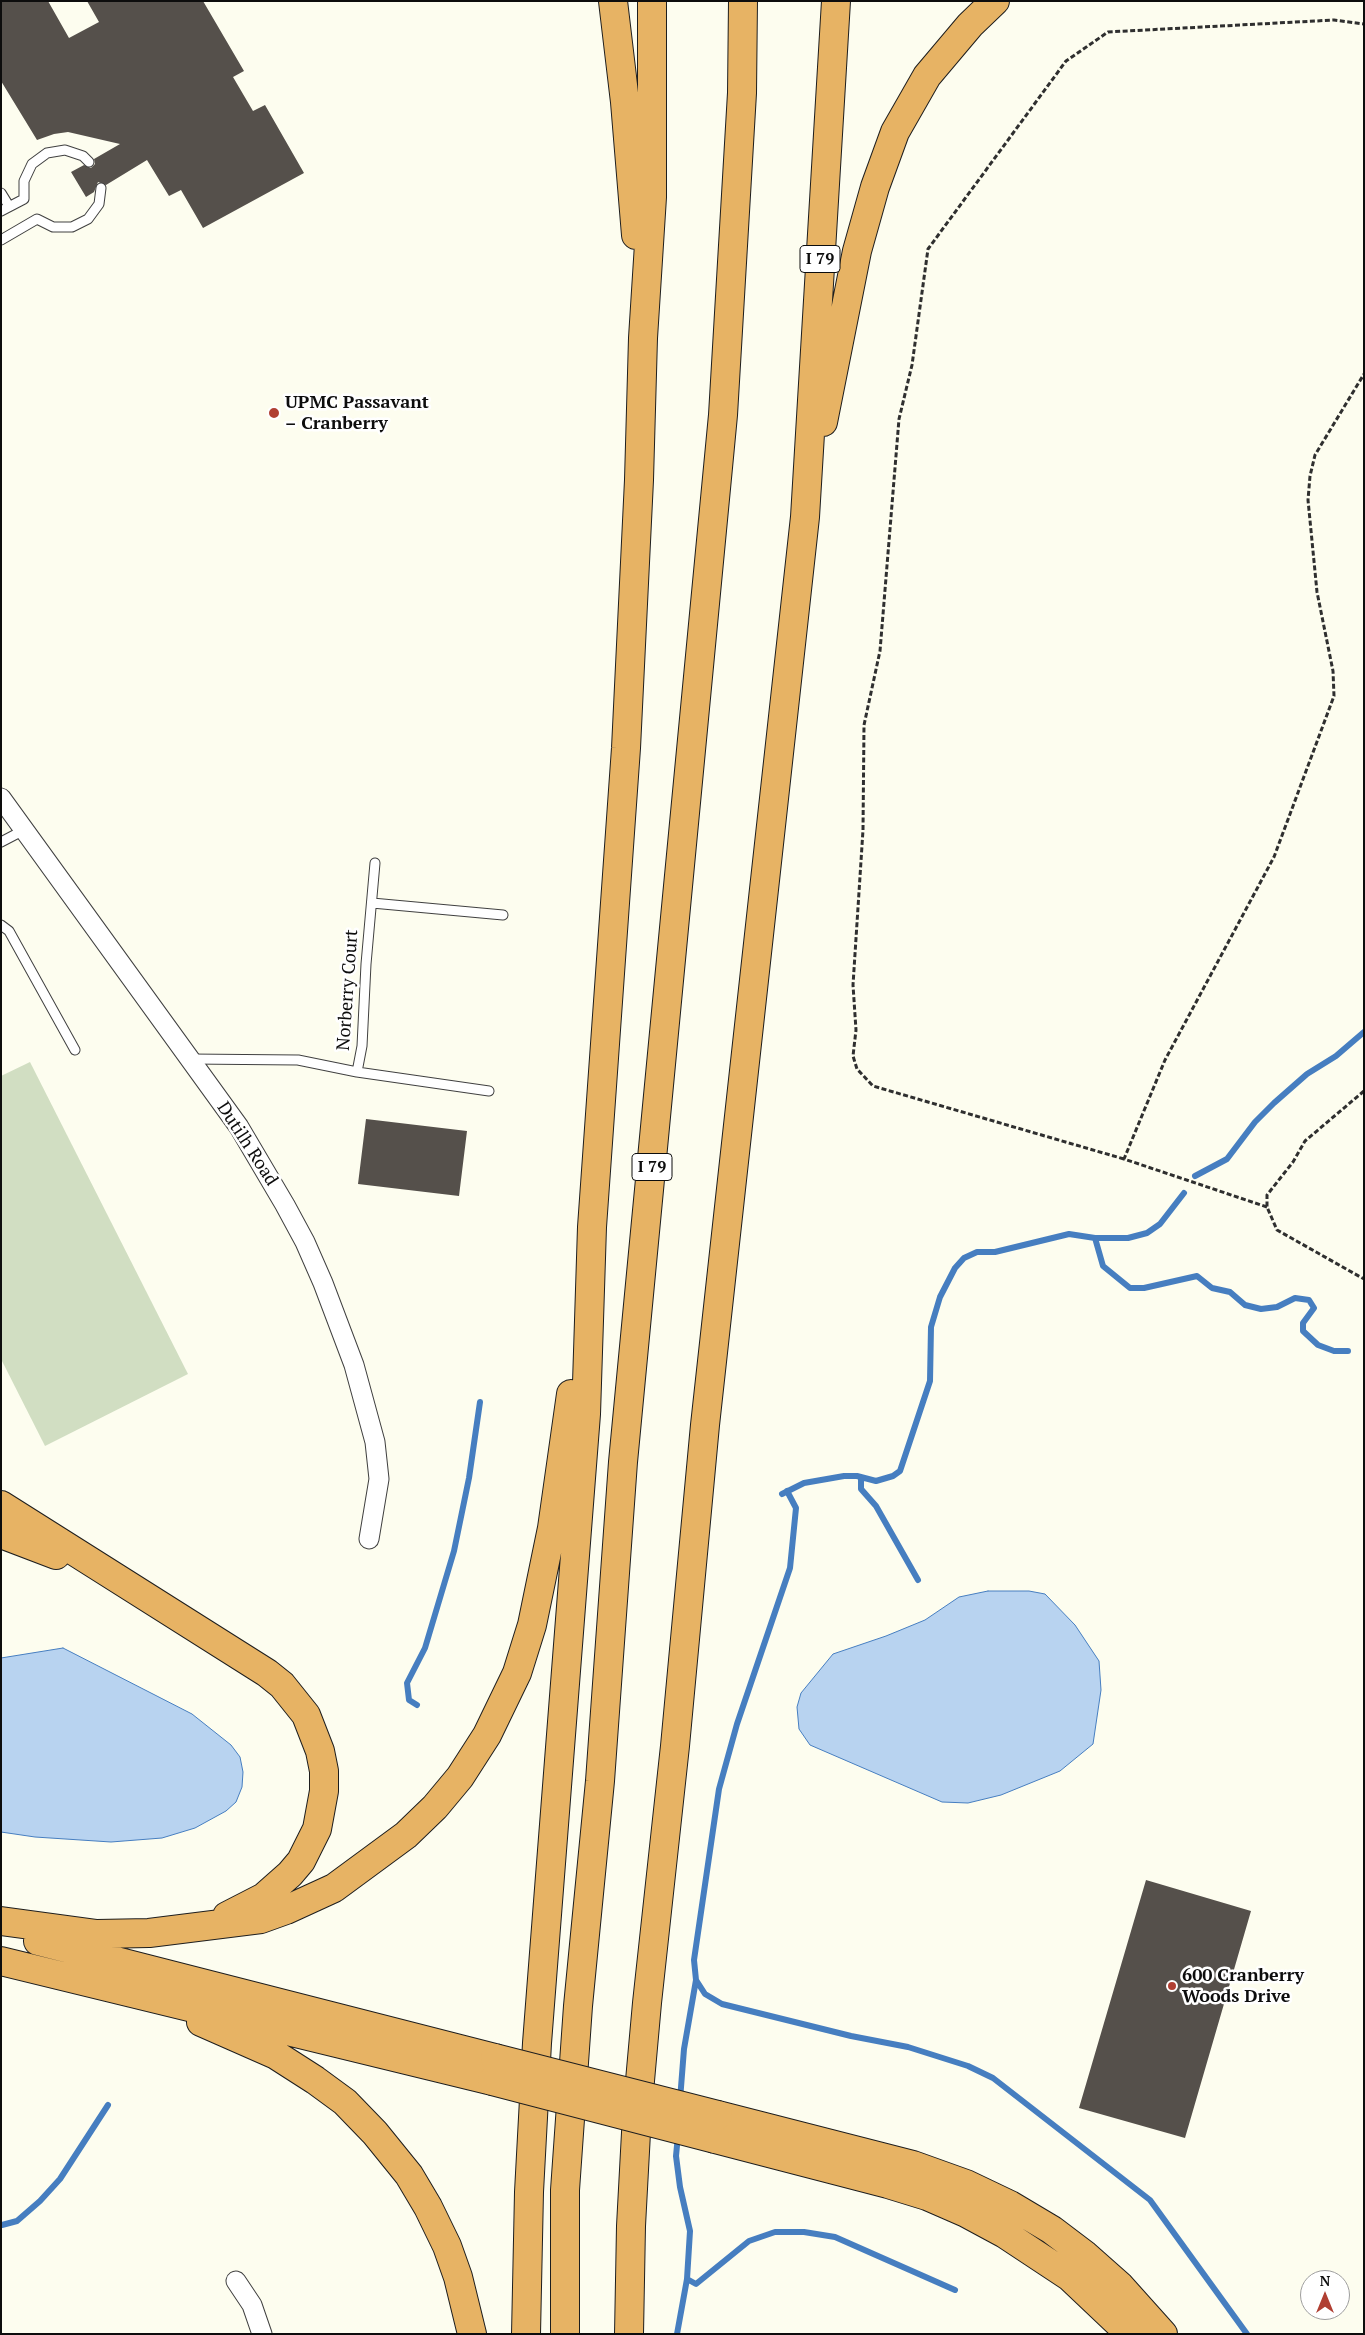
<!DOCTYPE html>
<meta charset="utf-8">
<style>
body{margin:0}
#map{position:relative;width:1365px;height:2335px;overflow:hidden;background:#fdfdef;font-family:"PT Serif",serif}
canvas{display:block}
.frame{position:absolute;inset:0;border:2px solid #0d0d0d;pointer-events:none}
.north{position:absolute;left:1300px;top:2270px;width:50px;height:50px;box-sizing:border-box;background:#fff;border:1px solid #9e9e9e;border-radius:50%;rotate:0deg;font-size:14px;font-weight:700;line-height:20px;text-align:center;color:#0d0d0d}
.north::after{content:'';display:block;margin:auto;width:18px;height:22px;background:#b03f32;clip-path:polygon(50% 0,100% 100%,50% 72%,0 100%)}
</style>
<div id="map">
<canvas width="1365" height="2335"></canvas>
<div class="frame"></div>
<div class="north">N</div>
</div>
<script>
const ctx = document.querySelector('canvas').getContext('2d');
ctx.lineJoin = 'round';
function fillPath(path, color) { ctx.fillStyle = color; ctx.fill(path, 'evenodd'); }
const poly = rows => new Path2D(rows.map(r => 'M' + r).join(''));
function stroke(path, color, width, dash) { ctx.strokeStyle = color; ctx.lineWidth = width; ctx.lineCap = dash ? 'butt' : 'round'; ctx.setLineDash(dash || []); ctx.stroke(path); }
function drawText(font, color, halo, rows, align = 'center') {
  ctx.font = font + ' "PT Serif",serif'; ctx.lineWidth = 5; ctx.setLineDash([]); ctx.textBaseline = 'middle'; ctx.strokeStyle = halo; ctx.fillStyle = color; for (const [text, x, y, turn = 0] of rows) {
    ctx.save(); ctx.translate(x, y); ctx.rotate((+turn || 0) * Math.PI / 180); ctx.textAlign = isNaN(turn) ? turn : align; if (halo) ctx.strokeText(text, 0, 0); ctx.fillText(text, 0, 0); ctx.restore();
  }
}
const cemetery = poly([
 [30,1062,188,1374,45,1446,1,1359,1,1076]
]);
const water = poly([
 [988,1591,1029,1591,1045,1594,1075,1625,1099,1661,1101,1690,1093,1744,1060,1771,1001,1795,968,1803,942,1802,810,1745,799,1729,797,1707,801,1693,833,1654,886,1636,925,1620,959,1597,988,1591],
 [63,1648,192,1714,231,1745,240,1757,243,1772,242,1787,236,1802,226,1811,195,1828,162,1838,111,1842,35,1837,1,1832,1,1658,63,1648]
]);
const stream = poly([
 [1195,1176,1227,1159,1255,1122,1274,1103,1307,1074,1336,1056,1364,1032],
 [1095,1238,1103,1266,1130,1288,1144,1288,1197,1276,1212,1288,1230,1292,1245,1305,1261,1309,1277,1307,1295,1298,1309,1300,1314,1308,1303,1323,1303,1331,1318,1345,1334,1351,1348,1351],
 [861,1477,861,1489,876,1506,918,1580],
 [787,1491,796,1508,790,1568,737,1724,719,1789,694,1960,696,1980,705,1994,722,2004,851,2036,908,2047,968,2066,993,2078,1150,2200,1247,2334],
 [782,1494,804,1483,844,1476,857,1476,876,1481,893,1476,900,1471,930,1381,931,1327,940,1297,955,1268,964,1258,977,1252,995,1252,1069,1234,1095,1238,1128,1238,1147,1233,1160,1224,1184,1193],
 [417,1705,409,1700,407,1683,425,1648,454,1551,469,1478,480,1402],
 [680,2100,684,2049,696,1980],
 [678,2135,676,2156,680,2187,690,2231,687,2279,696,2284,749,2241,775,2232,804,2232,835,2237,955,2290],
 [2,2225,17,2221,40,2201,60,2179,108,2105],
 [677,2334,687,2279]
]);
const building = poly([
 [1,1,48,1,69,38,99,22,87,1,203,1,244,71,233,77,253,111,265,105,304,173,203,228,181,190,169,196,147,160,106,185,98,182,94,192,86,197,71,172,84,165,91,168,95,164,94,159,120,144,68,132,54,134,37,140,1,81],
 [366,1119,467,1131,459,1196,358,1184],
 [1146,1880,1251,1911,1185,2138,1079,2108]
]);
const path = poly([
 [1364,1091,1305,1141,1293,1162,1267,1195,1267,1207,1277,1230,1364,1279],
 [1124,1159,873,1086,857,1069,853,1056,856,1030,853,985,863,830,864,725,880,651,899,419,912,365,928,249,1066,61,1108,32,1334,20,1364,24],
 [1267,1207,1124,1159,1165,1060,1274,857,1334,696,1333,671,1317,592,1308,500,1310,476,1315,455,1364,374]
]);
const service = poly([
 [1,193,9,206],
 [1,211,24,199,24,181,32,164,47,153,65,150,83,156,89,162],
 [1,240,37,219,53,227,72,227,88,219,99,204,101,188],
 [1,842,24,830],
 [372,903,503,915],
 [1,925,9,931,75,1050],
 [190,1059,298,1060,357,1072,362,1046,366,964,375,863],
 [357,1072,489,1091]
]);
const minor = poly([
 [1,798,239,1127,285,1205,305,1242,323,1283,354,1365,375,1442,379,1479,369,1539],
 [236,2281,252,2305,262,2334]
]);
const motorway = poly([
 [613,1,625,102,636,235],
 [823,422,857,251,875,187,895,132,927,76,970,25,995,1],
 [1,1505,267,1673,282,1685,306,1715,320,1751,324,1771,324,1791,317,1829,301,1861,290,1874,264,1897,227,1916],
 [1,1534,56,1555],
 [1,1921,97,1934,149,1933,261,1919,286,1910,334,1888,406,1835,435,1807,460,1777,487,1735,517,1673,532,1625,552,1528,571,1394],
 [38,1941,495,2058],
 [1,1961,492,2081],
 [201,2022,276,2055,315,2080,345,2102,375,2133,409,2175,428,2207,447,2246,458,2277,472,2334],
 [718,2115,913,2165,966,2184,1010,2205,1052,2230,1085,2255,1120,2286,1163,2334],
 [715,2139,888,2184,927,2196,966,2213,1005,2234,1070,2277,1130,2334],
 [526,2334,529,2192,537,2043,586,1414,592,1227,626,748,639,480,643,338,652,197,652,1],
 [565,2334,565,2190,578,2006,600,1781,623,1462,723,415,742,93,743,1],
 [629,2334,631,2226,637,2114,647,2003,675,1746,705,1425,805,517,836,1]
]);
const motorwayBridge = poly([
 [495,2058,718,2115],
 [492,2081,715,2139]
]);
const markers = [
 [274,413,6,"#b03f32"],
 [1172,1986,5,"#b03f32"]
];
const shields = [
 [820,259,40],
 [652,1167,40]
];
const shieldNames = [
 ["I 79",820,259],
 ["I 79",652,1167]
];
const poiNames = [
 ["UPMC Passavant",285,403],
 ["– Cranberry",285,424],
 ["600 Cranberry",1182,1976],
 ["Woods Drive",1182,1997]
];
const streetNames = [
 ["Norberry Court",348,990,-86],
 ["Dutilh Road",247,1144,57]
];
fillPath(cemetery, '#d1dec2');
fillPath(water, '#b8d3f0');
stroke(water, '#467ec0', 1);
stroke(stream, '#467ec0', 6);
fillPath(building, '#55504b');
stroke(service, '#404040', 11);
stroke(minor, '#404040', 21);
stroke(motorway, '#1e1e1e', 30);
stroke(path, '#2f2f2f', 3, [5, 2.5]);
stroke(service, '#fff', 9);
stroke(minor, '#fff', 19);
stroke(motorway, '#e7b364', 28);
stroke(motorwayBridge, '#1e1e1e', 30, []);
stroke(motorwayBridge, '#e7b364', 28);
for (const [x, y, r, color] of markers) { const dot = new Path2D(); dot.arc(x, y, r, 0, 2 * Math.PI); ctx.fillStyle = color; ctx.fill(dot); stroke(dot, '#fff', 2); }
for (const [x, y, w] of shields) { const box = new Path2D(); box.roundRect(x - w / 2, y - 13.5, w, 27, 4); ctx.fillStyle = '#fff'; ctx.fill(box); stroke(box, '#0d0d0d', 1); }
drawText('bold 16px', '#0d0d0d', null, shieldNames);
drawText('bold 18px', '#0d0d0d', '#fff', poiNames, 'left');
drawText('18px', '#0d0d0d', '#fff', streetNames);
</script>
